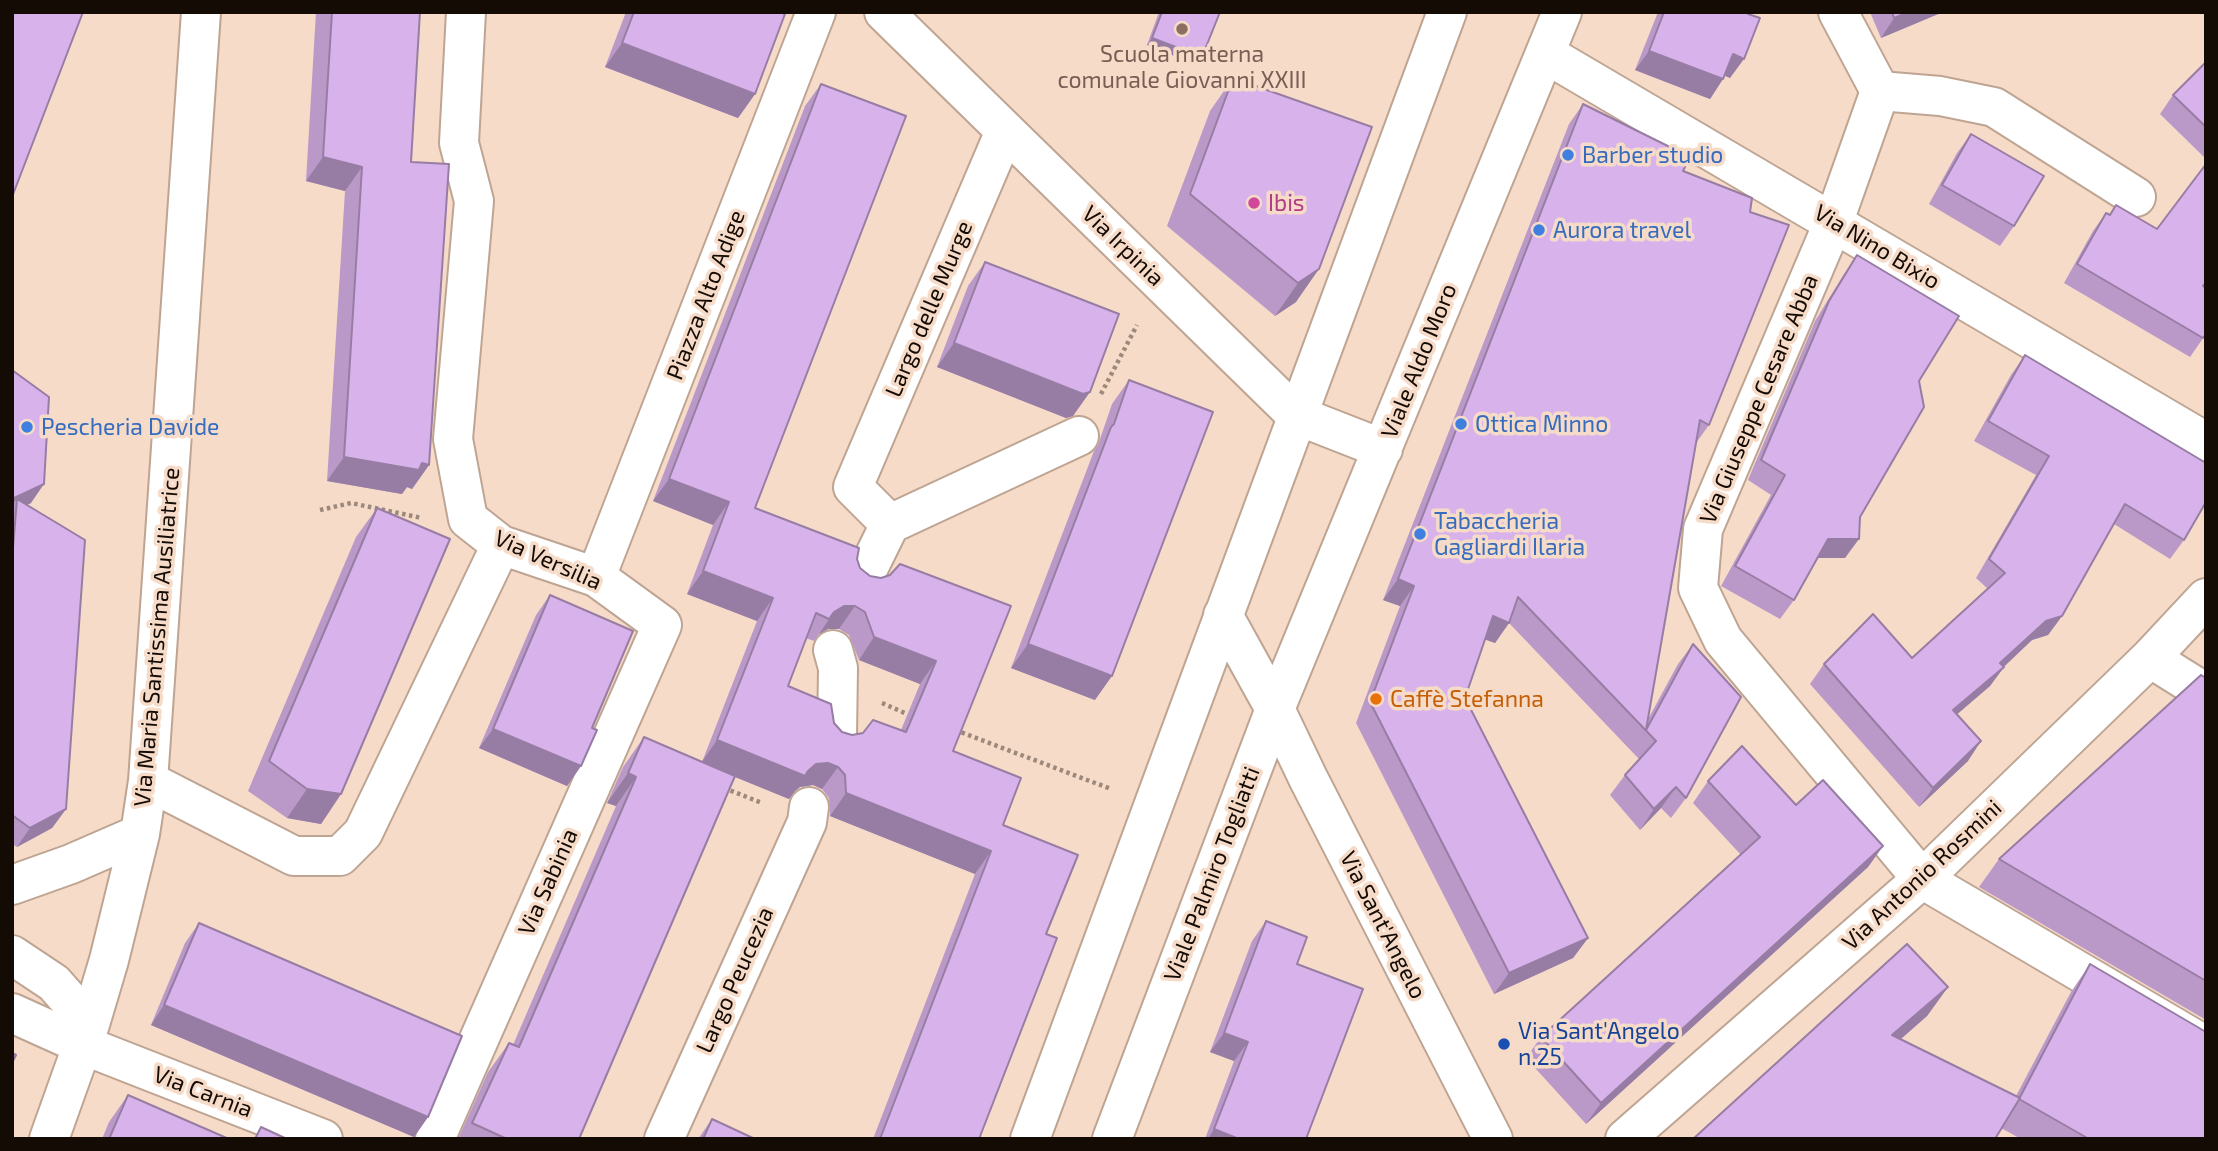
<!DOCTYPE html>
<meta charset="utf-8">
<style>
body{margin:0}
#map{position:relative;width:2218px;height:1151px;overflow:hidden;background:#f6dbc8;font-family:"Exo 2",sans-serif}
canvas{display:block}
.frame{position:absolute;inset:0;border:14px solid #140b05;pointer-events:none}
</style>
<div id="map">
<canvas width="2218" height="1151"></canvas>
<div class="frame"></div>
</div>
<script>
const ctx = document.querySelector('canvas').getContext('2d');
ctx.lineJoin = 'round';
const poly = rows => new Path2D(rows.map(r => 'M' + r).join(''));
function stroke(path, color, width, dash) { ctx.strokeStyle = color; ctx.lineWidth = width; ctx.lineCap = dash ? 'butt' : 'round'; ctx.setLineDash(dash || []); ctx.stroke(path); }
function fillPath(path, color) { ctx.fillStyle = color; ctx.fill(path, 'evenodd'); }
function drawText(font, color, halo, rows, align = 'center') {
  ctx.font = font + ' "Exo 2",sans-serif'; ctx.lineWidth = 7; ctx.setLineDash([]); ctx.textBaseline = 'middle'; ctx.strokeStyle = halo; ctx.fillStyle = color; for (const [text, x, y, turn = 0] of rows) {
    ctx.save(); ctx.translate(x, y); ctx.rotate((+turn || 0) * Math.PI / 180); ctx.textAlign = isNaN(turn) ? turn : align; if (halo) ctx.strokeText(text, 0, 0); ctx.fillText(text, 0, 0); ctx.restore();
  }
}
const path = poly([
 [1101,394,1137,325],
 [320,510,351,503,422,518],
 [882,703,907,714],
 [955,730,1111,789],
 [724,788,762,803]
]);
const minor = poly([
 [884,12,1296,415,1383,449],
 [1838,12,1880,91,1834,221,1703,529,1698,588,1723,640,1922,879,2206,1046],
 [1546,54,2206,442],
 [1880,91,1940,96,1994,107,2136,197],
 [890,524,1079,436],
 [596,577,816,12],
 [863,579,890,524,853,487,1005,131],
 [1223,615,1275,709,1308,778,1493,1139],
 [833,650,838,668,837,736],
 [2150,658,2206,693],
 [148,781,294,856,340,856,363,833,501,545],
 [12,885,71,864,140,834],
 [12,955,54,983,90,1024],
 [12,1013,83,1045,323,1139],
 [49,1139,90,1024,109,960,140,834,148,781,201,12],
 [435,1139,662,625,596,577,501,545,468,519,453,439,474,201,459,143,466,12],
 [664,1139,807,822,809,807],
 [1030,1139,1447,12],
 [1112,1139,1275,709,1562,12],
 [1625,1139,1922,879,2150,658,2206,598]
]);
const wall = poly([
 [316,12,420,12,411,162,429,465,412,489,407,487,402,494,327,481,345,191,306,181],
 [626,12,779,12,755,94,738,118,605,67],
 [1159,12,1219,12,1202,57,1197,65,1147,45],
 [1658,12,1749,12,1730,78,1725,76,1710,99,1635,70],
 [1870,12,1943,12,1881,38],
 [2206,62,2206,159,2160,114,2173,95],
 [1233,78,1372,127,1296,302,1275,316,1167,226,1210,111],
 [821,84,755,508,857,559,860,568,870,576,1011,606,953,751,1003,825,1046,934,979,1139,873,1139,975,874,830,816,829,798,822,789,813,785,800,787,795,791,789,799,735,777,579,1139,458,1139,488,1072,509,1043,513,1045,616,806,607,803,623,767,644,737,702,762,757,621,687,594,713,525,653,501,805,106],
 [828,629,839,629,849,635,859,660,920,684,901,730,852,735,842,732,834,723,788,686,806,638,814,641,819,634],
 [1583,104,1683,171,1709,425,1696,443,1647,721,1678,664,1693,644,1686,798,1671,818,1661,808,1640,830,1610,795,1625,775,1639,759,1509,623,1495,643,1485,639,1465,698,1588,938,1573,958,1494,994,1356,723,1400,606,1383,600,1569,124],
 [1971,134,2014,226,2000,246,1929,204,1957,153],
 [2116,205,2204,286,2206,334,2190,357,2064,283,2093,231,2106,213,2109,215],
 [1857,255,1919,381,1860,517,1845,558,1817,558,1794,600,1780,619,1721,586,1771,495,1748,480,1815,321,1844,274],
 [985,262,1073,416,1066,418,937,367,968,286],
 [2025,355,2184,540,2170,559,2114,524,2062,616,2048,635,2032,640,2004,667,1990,686,1957,714,1968,761,1919,807,1810,684,1824,664,1912,658,1988,589,1976,578,2036,475,1974,441,2011,375],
 [12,370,31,503,27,505,66,809,52,828,17,847,12,844],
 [1129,380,1095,700,1011,668,1094,451,1098,445,1112,404],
 [377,508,341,794,321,824,287,818,248,791,356,537],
 [550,595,581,766,567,786,479,748,536,615],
 [2206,678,2206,1020,1979,887,1999,859],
 [1708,781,1796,805,1883,846,1868,867,1586,1124,1526,1058,1541,1037,1741,855,1693,803],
 [1266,921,1297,964,1306,1139,1205,1139,1234,1061,1210,1052,1252,941],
 [199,923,428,1117,414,1137,151,1025,185,943],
 [2090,964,2206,1139,2021,1139,2001,1128,1693,1139,1948,987,1927,1016,1901,1039,2016,1096,2071,992],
 [128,1095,229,1139,102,1139,109,1122],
 [712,1119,755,1139,698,1139]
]);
const shadedWall = poly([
 [1909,12,1943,12,1881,38,1894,18],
 [1152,38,1202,57,1197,65,1147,45],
 [622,43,755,94,738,118,605,67],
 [1649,51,1723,79,1710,99,1635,70],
 [1733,54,1744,59,1730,78,1719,73],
 [323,157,362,167,345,191,306,181],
 [1319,269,1296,302,1275,316,1298,283],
 [954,343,1090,392,1073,416,1066,418,937,367],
 [344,457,422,463,429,465,412,489,407,487,402,494,327,481],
 [669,479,729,502,713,525,653,501],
 [44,484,31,503,16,510,17,499,12,505,12,499],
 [1828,539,1859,539,1845,558,1814,558],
 [703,571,773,598,757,621,687,594],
 [1398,579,1414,586,1400,606,1383,600],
 [844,606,855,606,839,629,828,629,819,634,834,612],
 [1493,616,1509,623,1495,643,1478,637],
 [2062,616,2048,635,2032,640,2000,670,2004,667,1990,686,1940,729,1953,710,2000,663,2046,621],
 [874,637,936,661,920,684,859,660],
 [1028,644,1112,676,1095,700,1011,668],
 [493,729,581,766,567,786,479,748],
 [717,740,808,771,816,764,828,763,838,767,822,789,813,785,800,787,795,791,789,799,701,763],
 [1981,741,1968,761,1919,807,1933,788],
 [628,773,636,777,616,806,607,803],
 [1676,787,1661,808,1640,830,1654,809],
 [307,789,341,794,321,824,287,818],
 [846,793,991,851,975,874,830,816],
 [66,809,52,828,17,847,30,828],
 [1883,846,1868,867,1586,1124,1601,1103],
 [1588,938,1573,958,1494,994,1509,973],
 [1948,987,1927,1016,1872,1064,1892,1035],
 [164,1005,428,1117,414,1137,151,1025],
 [1224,1033,1248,1042,1234,1061,1210,1052],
 [1214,1129,1239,1139,1208,1139]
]);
const building = poly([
 [12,12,83,12,12,197,12,12],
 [332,12,420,12,411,162,449,164,429,465,422,463,419,470,344,457,362,167,323,157,332,12],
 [634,12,779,12,785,14,755,94,622,43,634,12],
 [1162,12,1220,12,1202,57,1152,38,1162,12],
 [1664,12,1749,12,1748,14,1760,18,1744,59,1733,54,1723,79,1649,51,1664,12],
 [1892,12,1909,12,1894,18,1892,12],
 [2206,62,2206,127,2173,95,2206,62],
 [1233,78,1372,127,1319,269,1298,283,1190,194,1233,78],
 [821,84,906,116,755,508,859,548,857,559,860,568,870,576,881,578,890,575,900,564,1011,606,953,751,1021,778,1003,825,1078,855,1046,934,1057,938,979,1139,880,1139,991,851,846,793,845,775,838,767,828,763,816,764,808,771,805,776,717,740,773,598,703,571,729,502,669,479,821,84],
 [844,606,855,606,865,612,874,637,936,661,906,732,873,720,863,733,852,735,842,732,834,723,831,704,788,686,816,613,829,619,834,612,844,606],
 [1583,104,1690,157,1683,171,1752,198,1750,212,1789,225,1709,425,1700,420,1646,730,1693,644,1741,697,1686,798,1676,787,1654,809,1625,775,1656,741,1518,597,1509,623,1493,616,1465,698,1588,938,1509,973,1370,702,1414,586,1398,579,1583,104],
 [1971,134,2044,176,2014,226,1942,185,1971,134],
 [2206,164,2206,282,2203,286,2206,288,2206,334,2203,338,2077,264,2106,213,2110,215,2116,205,2157,229,2206,164],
 [1857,255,1959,316,1919,381,1924,407,1860,517,1859,539,1828,539,1794,600,1735,566,1785,475,1761,460,1829,301,1857,255],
 [985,262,1119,314,1090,392,1083,394,954,343,985,262],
 [2025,355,2206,463,2206,502,2184,540,2125,504,2062,616,2046,621,2000,663,2004,667,1953,710,1981,741,1933,788,1824,664,1873,614,1912,658,2005,573,1989,559,2049,456,1988,421,2025,355],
 [12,370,49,397,44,484,12,499,12,370],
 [1129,380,1213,412,1112,676,1028,644,1111,427,1114,424,1129,380],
 [17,499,85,540,66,809,30,828,12,815,12,560,17,499],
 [377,508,450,539,341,794,307,789,269,761,377,508],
 [550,595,633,631,592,728,597,730,581,766,493,729,550,595],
 [2201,675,2206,678,2206,981,1999,859,2201,675],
 [644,737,735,776,579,1139,507,1139,472,1123,509,1043,519,1047,636,777,628,773,644,737],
 [1742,746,1796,805,1823,780,1883,846,1601,1103,1541,1037,1760,837,1708,781,1742,746],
 [1266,921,1307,937,1297,964,1363,989,1306,1139,1239,1139,1214,1129,1248,1042,1224,1033,1266,921],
 [199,923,462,1036,428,1117,164,1005,199,923],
 [1907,944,1948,987,1892,1035,2020,1098,1995,1139,1693,1139,1907,944],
 [2090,964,2206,1032,2206,1139,2089,1139,2019,1099,2090,964],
 [12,1053,16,1055,12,1063,12,1053],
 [128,1095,229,1139,109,1139,128,1095],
 [712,1119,755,1139,703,1139,712,1119],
 [261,1127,287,1139,255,1139,261,1127]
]);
const markers = [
 [1182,29,7,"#8d6e63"],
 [1568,155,7,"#3f7fe0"],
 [1254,203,7,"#d1479c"],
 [1539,230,7,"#3f7fe0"],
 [1461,424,7,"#3f7fe0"],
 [27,427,7,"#3f7fe0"],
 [1420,534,7,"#3f7fe0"],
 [1376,699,7,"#e8710a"],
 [1504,1044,7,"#1a4fb4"]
];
const educationNames = [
 ["Scuola materna",1182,54],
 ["comunale Giovanni XXIII",1182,80]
];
const shopNames = [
 ["Barber studio",1582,155],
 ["Aurora travel",1553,230],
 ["Ottica Minno",1475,424],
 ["Pescheria Davide",41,427],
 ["Tabaccheria",1434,521],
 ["Gagliardi Ilaria",1434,547]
];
const hotelNames = [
 ["Ibis",1268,203]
];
const streetNames = [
 ["Via Irpinia",1123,246,44],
 ["Via Nino Bixio",1877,247,31],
 ["Piazza Alto Adige",706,295,-69],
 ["Largo delle Murge",929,309,-67],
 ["Viale Aldo Moro",1419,361,-68],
 ["Via Giuseppe Cesare Abba",1759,399,-67],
 ["Via Versilia",548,560,24],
 ["Via Maria Santissima Ausiliatrice",157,637,-85],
 ["Viale Palmiro Togliatti",1212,874,-69],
 ["Via Antonio Rosmini",1922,875,-43],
 ["Via Sabinia",548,882,-66],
 ["Via Sant'Angelo",1383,925,63],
 ["Largo Peucezia",735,980,-66],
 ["Via Carnia",203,1092,21]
];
const foodNames = [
 ["Caffè Stefanna",1390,699]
];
const transitNames = [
 ["Via Sant'Angelo",1518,1031],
 ["n.25",1518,1057]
];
stroke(minor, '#bea492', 42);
stroke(path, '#9d897b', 4.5, [3.5, 3.5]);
stroke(minor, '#fff', 38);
fillPath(wall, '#ba99c9');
fillPath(shadedWall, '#977da4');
fillPath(building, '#d8b2ea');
stroke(building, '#977da4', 2);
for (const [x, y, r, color] of markers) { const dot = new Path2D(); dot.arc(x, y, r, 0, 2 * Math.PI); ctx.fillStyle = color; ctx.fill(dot); stroke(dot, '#f6dbc8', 2.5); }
drawText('23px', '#785e54', '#f6dbc8', educationNames);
drawText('23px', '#366cbe', '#f6dbc8', shopNames, 'left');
drawText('23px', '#b23c85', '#f6dbc8', hotelNames, 'left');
drawText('23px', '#140b05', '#f6dbc8', streetNames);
drawText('23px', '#c56008', '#f6dbc8', foodNames, 'left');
drawText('23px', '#164399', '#f6dbc8', transitNames, 'left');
</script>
